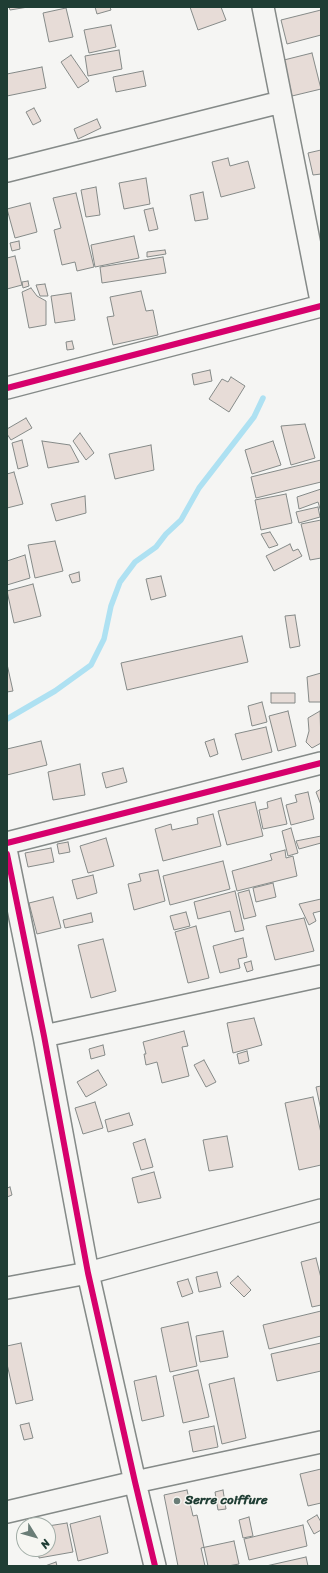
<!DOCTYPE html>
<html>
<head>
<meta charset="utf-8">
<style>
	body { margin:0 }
	#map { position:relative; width:328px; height:1573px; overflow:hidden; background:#f5f5f3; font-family:Sriracha,sans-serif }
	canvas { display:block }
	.frame { position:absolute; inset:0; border:8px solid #1f3d34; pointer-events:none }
	.north { position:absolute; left:16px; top:1517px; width:40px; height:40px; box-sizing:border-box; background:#f6f6f2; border:1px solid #a0aca6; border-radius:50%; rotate:127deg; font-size:11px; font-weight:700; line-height:16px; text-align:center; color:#1f3d34 }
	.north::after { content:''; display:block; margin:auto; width:14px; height:18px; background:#6a7d77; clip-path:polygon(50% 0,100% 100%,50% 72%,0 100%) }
</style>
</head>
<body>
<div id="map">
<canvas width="328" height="1573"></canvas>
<div class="frame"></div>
<div class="north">N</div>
</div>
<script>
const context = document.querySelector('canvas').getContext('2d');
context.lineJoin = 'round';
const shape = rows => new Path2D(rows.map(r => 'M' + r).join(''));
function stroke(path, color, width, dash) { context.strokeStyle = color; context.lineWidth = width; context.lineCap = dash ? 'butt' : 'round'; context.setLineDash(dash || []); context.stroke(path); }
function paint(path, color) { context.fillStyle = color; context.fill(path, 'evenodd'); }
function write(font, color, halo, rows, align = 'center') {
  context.font = font + ' Sriracha,sans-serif'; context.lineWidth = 3; context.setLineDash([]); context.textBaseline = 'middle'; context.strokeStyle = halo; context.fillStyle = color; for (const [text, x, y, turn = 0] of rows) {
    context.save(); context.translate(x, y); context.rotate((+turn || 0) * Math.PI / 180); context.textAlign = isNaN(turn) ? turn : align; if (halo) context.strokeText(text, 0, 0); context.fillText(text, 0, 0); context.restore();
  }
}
stroke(shape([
	[7,719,55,691,91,665,104,639,111,606,120,582,135,562,156,547,166,534,181,520,199,488,254,417,263,398]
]), '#aee1f2', 5.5);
const building = shape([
	[9,7,28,7,10,10,9,7],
	[95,7,110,7,111,10,97,14,95,7],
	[190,7,221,7,226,20,198,30,190,7],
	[66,8,73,37,49,42,43,13,66,8],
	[321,10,321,35,287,44,281,20,321,10],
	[111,25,116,47,89,53,84,30,111,25],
	[119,50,122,69,88,76,85,56,119,50],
	[312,53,321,89,292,96,284,60,312,53],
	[71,55,89,81,78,88,61,62,71,55],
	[42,67,46,88,7,96,7,74,42,67],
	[143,71,146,86,116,92,113,77,143,71],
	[34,108,41,121,33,125,26,112,34,108],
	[97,119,101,128,78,139,74,129,97,119],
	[321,150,321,174,313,175,308,153,321,150],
	[228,158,230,166,248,161,255,188,221,197,212,162,228,158],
	[146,178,150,204,124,209,119,183,146,178],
	[96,187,100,215,86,217,81,190,96,187],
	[203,192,208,219,195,221,190,195,203,192],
	[76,193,94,267,77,271,75,262,62,265,54,230,61,228,53,198,76,193],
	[30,203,37,232,15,238,7,209,30,203],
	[153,208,158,229,149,231,144,210,153,208],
	[134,236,139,258,95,267,91,245,134,236],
	[19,241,20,249,12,251,10,243,19,241],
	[165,250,166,254,147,257,147,252,165,250],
	[15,256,22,285,7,289,7,258,15,256],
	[163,257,166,273,102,283,100,267,163,257],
	[28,281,29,286,23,288,22,282,28,281],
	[45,284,48,296,40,296,36,285,45,284],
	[31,288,37,296,46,301,46,325,29,328,22,292,31,288],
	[141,291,146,311,153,310,158,335,113,345,107,317,114,316,110,297,141,291],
	[71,293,75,320,55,323,51,296,71,293],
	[72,341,74,349,67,350,66,342,72,341],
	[210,370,212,381,194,385,192,374,210,370],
	[231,377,245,386,229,412,209,399,222,379,228,382,231,377],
	[26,418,32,428,11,440,7,434,7,429,26,418],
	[305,424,315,458,291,465,281,426,305,424],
	[80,433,94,453,86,460,73,441,80,433],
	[22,440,28,466,18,469,12,443,22,440],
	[42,441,70,445,79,462,48,468,42,441],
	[273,441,281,465,252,474,245,450,273,441],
	[151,445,154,470,115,479,109,454,151,445],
	[321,460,321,482,256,498,251,477,321,460],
	[14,472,23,504,7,508,7,474,14,472],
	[321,489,321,512,318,502,299,509,297,497,321,489],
	[286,494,292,523,261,530,255,500,286,494],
	[85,496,86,513,56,521,51,504,85,496],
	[318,507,320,517,299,523,296,512,318,507],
	[321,520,321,558,310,560,301,524,321,520],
	[270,532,278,545,269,548,261,534,270,532],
	[55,541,63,571,35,578,28,545,55,541],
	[290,544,293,551,298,549,302,556,274,571,266,556,290,544],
	[25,555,30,578,7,585,7,561,25,555],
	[79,572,80,581,72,583,69,575,79,572],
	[161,576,166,596,151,600,146,579,161,576],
	[33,584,41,616,14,623,7,591,33,584],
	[295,615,300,646,290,648,285,616,295,615],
	[242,636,248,662,127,690,121,663,242,636],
	[7,664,13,691,7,692,7,664],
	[321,673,321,702,309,702,307,677,321,673],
	[271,693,295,693,295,703,271,703,271,693],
	[262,702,267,722,252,726,248,706,262,702],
	[288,711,296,746,278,751,269,716,288,711],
	[320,711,321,743,312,748,306,742,309,731,308,718,320,711],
	[266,727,272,752,242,760,235,734,266,727],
	[214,739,218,754,210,757,205,742,214,739],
	[41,741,47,765,7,775,7,749,41,741],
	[80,764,85,795,53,800,48,772,80,764],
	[123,768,127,782,106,788,102,773,123,768],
	[321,789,321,805,316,792,321,789],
	[308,792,314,819,291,825,286,805,297,802,295,795,308,792],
	[281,798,287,824,263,829,259,810,268,808,267,802,281,798],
	[255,802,263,836,227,845,218,811,255,802],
	[213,814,221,846,163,861,155,829,171,824,172,830,198,824,197,818,213,814],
	[291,828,298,853,288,856,282,831,291,828],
	[321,836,321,843,299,849,296,841,321,836],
	[106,838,114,866,88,873,80,846,106,838],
	[68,842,70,852,59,854,57,844,68,842],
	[51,848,54,862,28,867,25,853,51,848],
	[285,850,286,858,293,856,297,876,237,891,232,871,272,860,270,854,285,850],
	[223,861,230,889,170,905,163,876,223,861],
	[158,870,165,901,134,910,128,884,141,881,139,874,158,870],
	[93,875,97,893,77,899,72,880,93,875],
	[273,883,276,897,256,902,253,888,273,883],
	[249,890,256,916,244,919,238,893,249,890],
	[235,891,244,930,235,932,230,911,198,919,194,902,235,891],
	[53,897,61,928,37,934,29,903,53,897],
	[321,899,321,911,313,913,316,921,309,925,299,904,321,899],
	[186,912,190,926,174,930,170,916,186,912],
	[91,913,93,922,65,928,63,920,91,913],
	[304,918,314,951,275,960,266,926,304,918],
	[196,926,209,978,188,983,175,932,196,926],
	[243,938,247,957,238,959,240,968,220,973,213,946,243,938],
	[103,939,116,991,91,998,78,945,103,939],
	[251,961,253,970,247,972,244,963,251,961],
	[254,1018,262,1045,233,1053,227,1023,254,1018],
	[184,1031,188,1046,182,1047,189,1076,162,1083,157,1062,146,1065,144,1054,146,1054,143,1042,184,1031],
	[103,1045,105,1055,91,1059,89,1049,103,1045],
	[247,1051,249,1061,239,1064,237,1054,247,1051],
	[204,1060,216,1082,206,1087,194,1065,204,1060],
	[98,1070,107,1085,86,1097,77,1082,98,1070],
	[321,1086,321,1110,316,1087,321,1086],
	[313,1097,321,1133,321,1165,299,1170,285,1103,313,1097],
	[95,1102,103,1128,83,1134,75,1108,95,1102],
	[129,1113,133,1125,108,1132,105,1120,129,1113],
	[227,1136,233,1167,209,1171,203,1140,227,1136],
	[145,1139,153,1167,141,1170,133,1143,145,1139],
	[154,1172,161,1198,138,1203,132,1178,154,1172],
	[10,1187,12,1195,7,1197,7,1188,10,1187],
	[316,1258,321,1278,321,1305,312,1307,301,1262,316,1258],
	[217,1272,221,1287,199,1292,196,1277,217,1272],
	[238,1276,251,1290,244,1297,230,1283,238,1276],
	[188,1279,193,1293,182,1297,177,1282,188,1279],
	[321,1311,321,1336,269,1349,263,1325,321,1311],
	[188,1322,197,1366,170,1372,161,1328,188,1322],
	[223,1331,228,1357,200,1362,196,1336,223,1331],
	[21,1343,33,1400,16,1404,7,1364,7,1346,21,1343],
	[321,1343,321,1371,277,1381,271,1354,321,1343],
	[198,1370,209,1417,183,1423,173,1376,198,1370],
	[156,1376,164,1416,142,1421,134,1381,156,1376],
	[234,1378,246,1438,222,1444,209,1384,234,1378],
	[29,1423,33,1438,24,1440,20,1425,29,1423],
	[214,1426,218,1447,193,1452,189,1431,214,1426],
	[321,1469,321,1503,308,1506,300,1474,321,1469],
	[187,1490,193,1516,197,1515,208,1566,178,1566,164,1495,187,1490],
	[223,1490,226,1509,218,1510,215,1492,223,1490],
	[317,1515,321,1522,321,1530,314,1534,307,1521,317,1515],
	[100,1516,108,1553,78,1561,70,1524,100,1516],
	[249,1517,253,1536,243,1538,239,1520,249,1517],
	[67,1523,73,1552,39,1558,38,1549,48,1549,48,1526,67,1523],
	[303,1525,307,1546,249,1560,244,1539,303,1525],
	[234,1541,239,1564,228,1566,205,1566,201,1548,234,1541],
	[306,1557,308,1566,266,1566,306,1557],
	[56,1562,57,1566,45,1566,56,1562]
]);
paint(building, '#e7dcd7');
stroke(building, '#858a88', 1);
const street = shape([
	[263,7,321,301],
	[7,171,281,102],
	[7,388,321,306],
	[7,843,321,763],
	[7,854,44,1036,88,1273,135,1482,155,1566],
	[44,1036,321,976],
	[7,1288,88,1273,321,1210],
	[7,1512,135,1482,321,1442]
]);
stroke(street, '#858a88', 24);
stroke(street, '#f5f5f3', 21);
stroke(shape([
	[7,388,321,306],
	[7,843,321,763],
	[7,854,44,1036,88,1273,135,1482,155,1566]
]), '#d6006c', 6);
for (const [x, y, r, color] of [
	[177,1501,4,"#6a7d77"]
]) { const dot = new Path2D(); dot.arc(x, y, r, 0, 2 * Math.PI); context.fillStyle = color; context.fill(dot); stroke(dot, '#f6f6f2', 1.5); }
write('bold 13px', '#1f3d34', '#f6f6f2', [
	["Serre coiffure",185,1501]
], 'left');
</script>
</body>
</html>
